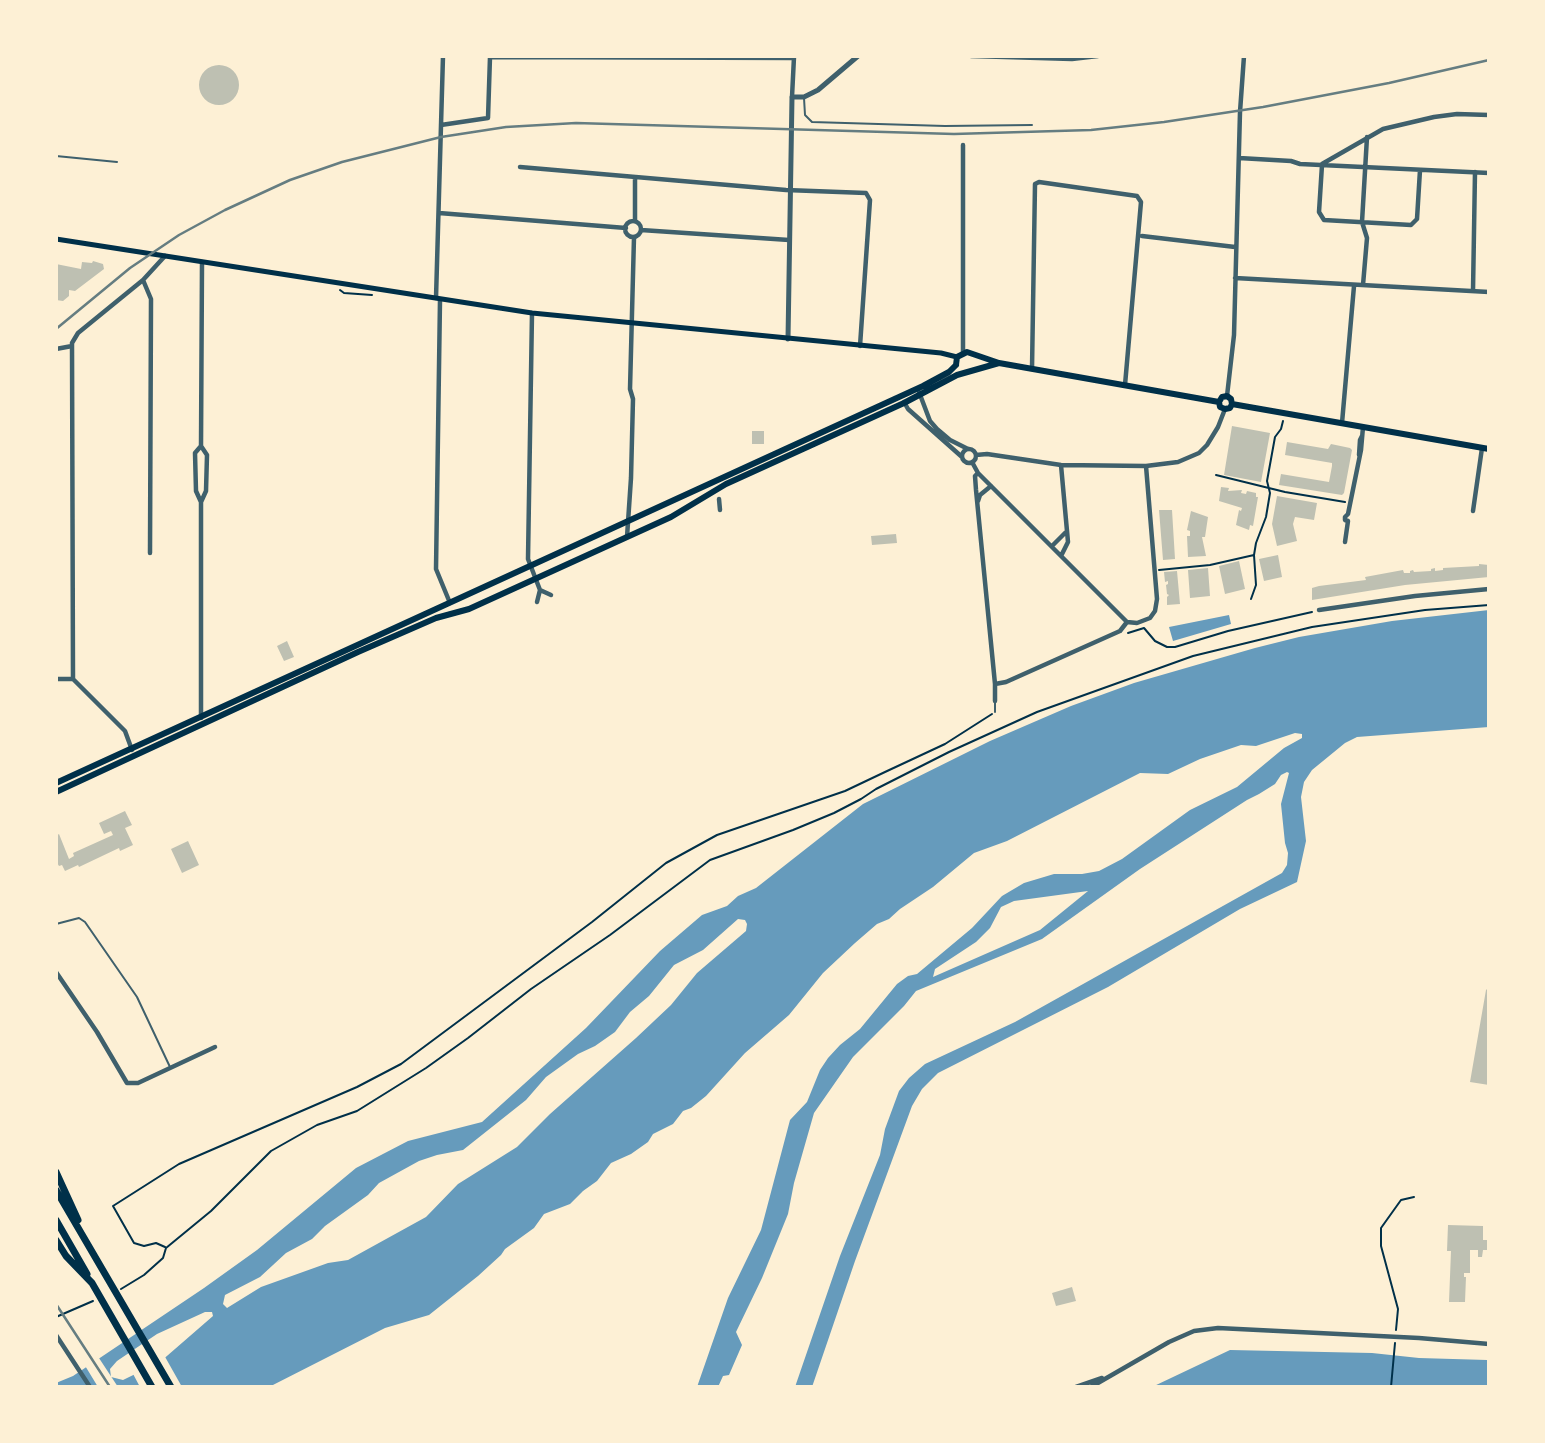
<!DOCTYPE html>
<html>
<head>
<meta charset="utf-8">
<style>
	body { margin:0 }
	#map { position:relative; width:1545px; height:1443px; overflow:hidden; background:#fdf0d5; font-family:"IBM Plex Serif",serif }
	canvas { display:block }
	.frame { position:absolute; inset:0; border:58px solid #fdf0d5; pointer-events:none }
</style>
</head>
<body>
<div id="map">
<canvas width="1545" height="1443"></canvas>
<div class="frame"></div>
</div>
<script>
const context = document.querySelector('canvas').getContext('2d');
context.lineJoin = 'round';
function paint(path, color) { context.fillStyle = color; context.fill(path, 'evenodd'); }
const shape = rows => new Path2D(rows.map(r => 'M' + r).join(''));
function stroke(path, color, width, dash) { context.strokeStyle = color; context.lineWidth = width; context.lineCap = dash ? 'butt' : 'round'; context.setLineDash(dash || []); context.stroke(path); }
paint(shape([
	[1489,610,1489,727,1357,737,1345,743,1312,770,1304,782,1301,797,1306,841,1297,882,1240,909,1108,987,938,1073,922,1089,912,1106,855,1261,812,1387,795,1387,840,1256,880,1155,885,1129,899,1091,909,1078,925,1064,1015,1022,1282,873,1287,865,1288,853,1285,843,1281,804,1289,773,1287,772,1281,775,1275,784,1259,794,1247,800,1140,869,1042,939,916,991,904,1006,853,1057,814,1113,794,1183,788,1214,762,1278,736,1332,742,1345,729,1375,723,1376,718,1387,697,1387,728,1298,761,1230,790,1120,807,1102,820,1070,828,1058,840,1045,860,1029,897,984,908,976,917,974,972,928,1002,896,1024,883,1054,874,1082,874,1099,871,1122,859,1190,810,1237,787,1284,748,1302,738,1302,734,1295,733,1256,746,1241,745,1200,759,1168,774,1140,773,1007,841,974,853,933,887,900,909,889,919,877,924,855,943,823,973,789,1015,745,1053,706,1096,691,1108,683,1111,673,1124,653,1134,648,1142,631,1154,611,1163,597,1181,583,1191,570,1204,544,1214,534,1228,505,1249,501,1255,478,1276,429,1315,385,1328,269,1387,56,1387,56,1383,73,1376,204,1288,257,1250,356,1168,408,1141,482,1122,586,1028,660,951,702,915,727,906,738,896,756,888,863,804,990,741,1071,706,1134,683,1255,648,1299,637,1392,621],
	[1088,891,1040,930,933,977,935,969,976,942,990,928,1001,907,1014,901],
	[738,919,745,920,747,924,746,931,697,973,671,1005,636,1038,550,1114,517,1147,458,1184,426,1217,348,1260,328,1263,261,1287,227,1308,223,1304,225,1295,260,1277,286,1253,312,1239,325,1226,368,1195,379,1183,419,1161,437,1155,463,1150,526,1100,546,1077,578,1054,595,1046,615,1032,630,1012,649,996,674,965,703,950],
	[205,1312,212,1312,213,1316,160,1362,123,1380,111,1377,110,1369,117,1361,157,1334],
	[1229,615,1231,624,1173,641,1169,627],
	[1230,1350,1372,1353,1419,1358,1487,1360,1489,1360,1489,1387,1152,1387]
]), '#669bbc');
paint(shape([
	[97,1355,118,1387,98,1387,84,1364],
	[164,1355,182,1387,140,1387,132,1372]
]), '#fdf0d5');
paint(shape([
	'199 85a20 20 0 1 1 40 0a20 20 0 1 1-40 0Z',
	[93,261,103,264,104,269,75,291,69,290,69,296,63,301,56,300,56,264,81,269,82,262,92,263],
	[1232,426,1270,433,1261,482,1224,475],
	[752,431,764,431,764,444,752,444],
	[1287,442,1328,449,1331,444,1350,448,1352,450,1344,493,1342,495,1279,485,1281,474,1329,482,1332,466,1332,463,1285,455],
	[1221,487,1229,488,1228,491,1242,490,1241,493,1246,494,1247,491,1256,493,1256,497,1258,497,1253,526,1250,525,1249,530,1236,525,1239,510,1241,511,1242,508,1219,501],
	[1277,496,1317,503,1314,520,1295,517,1293,524,1297,541,1277,546,1272,524],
	[1159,510,1172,510,1175,559,1163,560],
	[1191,511,1208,517,1205,537,1202,537,1206,556,1188,557,1187,536,1190,536,1190,531,1187,530],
	[896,534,897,543,872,545,871,536],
	[1278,555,1282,577,1264,581,1259,559],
	[1239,561,1245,589,1225,594,1219,566],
	[1479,564,1489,565,1489,577,1405,585,1312,600,1312,588,1319,586,1366,580,1365,577,1403,570,1404,573,1410,573,1410,571,1413,570,1414,572,1431,571,1431,569,1435,568,1435,571,1443,570,1443,568,1479,566],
	[1208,568,1210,596,1190,598,1188,570],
	[1177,571,1180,604,1167,605,1167,597,1169,595,1167,594,1166,585,1168,584,1168,581,1165,582,1164,572],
	[287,641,294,657,284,661,277,646],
	[125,811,132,825,125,828,133,845,120,851,119,848,79,867,78,865,65,871,62,865,59,866,56,861,56,836,59,834,69,859,74,856,73,853,113,835,111,831,104,834,99,823],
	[188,841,199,865,182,873,171,849],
	[1489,987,1489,1085,1470,1082,1486,990],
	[1448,1225,1483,1226,1483,1240,1489,1240,1488,1250,1483,1250,1482,1257,1478,1257,1478,1250,1470,1250,1470,1273,1464,1273,1464,1277,1466,1277,1465,1302,1449,1302,1451,1251,1447,1251],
	[1072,1287,1076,1301,1056,1306,1052,1293]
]), '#bec0b2');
stroke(shape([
	[340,290,344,293,372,295],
	[1216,475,1285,492,1345,502],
	[1159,570,1210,565,1254,555],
	[1251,599,1256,585,1254,555,1256,543,1266,517,1270,493,1267,481,1275,437,1281,429,1283,421],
	[1128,633,1144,628,1155,641,1167,647,1175,647,1228,631,1312,612],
	[165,1247,156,1243,144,1246,134,1243,113,1206,179,1164,357,1087,401,1064,592,922,666,863,717,835,845,791,885,772,945,744,992,714],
	[166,1248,211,1211,271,1151,317,1125,357,1111,426,1068,468,1038,531,989,610,935,710,860,793,830,834,813,861,799,876,789,949,752,1037,712,1193,656,1312,627,1425,610,1489,605],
	[121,1289,144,1275,163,1258,166,1248],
	[56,1317,93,1301],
	[1396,1330,1398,1309,1381,1246,1381,1228,1401,1200,1414,1197],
	[1391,1387,1395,1343]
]), '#003049', 2);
stroke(shape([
	[804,98,805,115,812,122,945,126,1032,125],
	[56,156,117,162],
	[995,702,995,712],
	[56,924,79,918,85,922,137,997,170,1067]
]), '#3f606c', 2);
stroke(shape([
	[971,56,1072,59,1098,56],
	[792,97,794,57],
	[441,125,488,118,490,57,793,58],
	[963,145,963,352],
	[1239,158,1291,161,1300,164,1489,173],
	[1322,164,1383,129,1434,117,1457,114,1489,115],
	[1322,165,1319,212,1324,220,1411,225,1417,219,1420,170],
	[520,167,786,190,866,193,870,200,860,346],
	[439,213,626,228],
	[635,221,635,177],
	'625 229a8 8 0 1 1 16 0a8 8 0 1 1-16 0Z',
	[641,230,789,240],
	[1142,236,1235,247],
	[1235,278,1489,292],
	[143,280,151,299,150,553],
	[1363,285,1367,238,1362,222,1367,137],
	[1473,291,1475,172],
	[436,298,443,56],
	[440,300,436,569,450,603],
	[532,313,528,559,540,590,537,602],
	[56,349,72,346],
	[1032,369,1035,184,1039,182,1137,196,1141,202,1125,385],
	[919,392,930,421,937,429,950,440,968,449],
	[1227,396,1234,335,1240,112,1244,56],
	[904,402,908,409,962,457],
	[1342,423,1354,286],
	'962 456a7 7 0 1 1 14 0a7 7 0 1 1-14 0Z',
	[976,455,987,454,1061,465,1146,466,1178,462,1199,453,1207,445,1218,427,1225,409],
	[1359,455,1360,440,1362,436],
	[972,462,978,473,1127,622],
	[1061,465,1068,542,1061,556],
	[978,473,975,476,976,490,995,684,995,701],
	[719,499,720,510],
	[978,501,980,495,991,486],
	[201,502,206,491,207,455,201,446,202,262],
	[1473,511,1482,448],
	[627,537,631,478,633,399,630,389,634,237],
	[1345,542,1348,521,1345,520,1345,517,1348,514,1361,450,1363,427],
	[1052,546,1065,533],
	[540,590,551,595],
	[1319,610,1415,596,1489,589],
	[1127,622,1137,623,1150,618,1155,611,1157,599,1146,466],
	[56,679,73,679],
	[73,679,72,343,78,333,143,280,165,256],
	[73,679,125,731,132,750],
	[995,684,1006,682,1120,631,1127,622],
	[201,718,201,502,196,491,195,453,201,446],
	[56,972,97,1032,127,1083,138,1083,215,1047],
	[56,1335,90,1387],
	[1076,1387,1102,1378],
	[1091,1387,1169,1342,1194,1331,1218,1328,1419,1338,1489,1344]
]), '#3f606c', 4.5);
stroke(shape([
	[788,339,792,97,804,97,818,90,858,56]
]), '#3f606c', 5);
stroke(shape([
	[56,239,532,313,941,353,957,357]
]), '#003049', 5);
stroke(shape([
	[956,365,957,357,967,352,999,363,1219,402,1220,407,1225,409,1230,408,1232,404],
	[1219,402,1222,397,1227,396,1231,399,1232,404,1489,449],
	[56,783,923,386,949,372,956,365],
	[56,792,358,652,436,618,469,609,671,517,726,484,904,403,957,375,999,363]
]), '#003049', 6);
stroke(shape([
	[56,1172,78,1220],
	[56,1190,171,1387],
	[56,1220,87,1274],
	[56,1240,66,1256,92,1283,152,1387]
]), '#003049', 7);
stroke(shape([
	[56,329,130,268,179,235,225,210,290,180,342,162,441,137,506,127,576,123,954,134,1091,130,1164,122,1263,107,1389,83,1489,60],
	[56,1304,110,1387]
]), '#657d81', 2.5);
</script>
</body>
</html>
